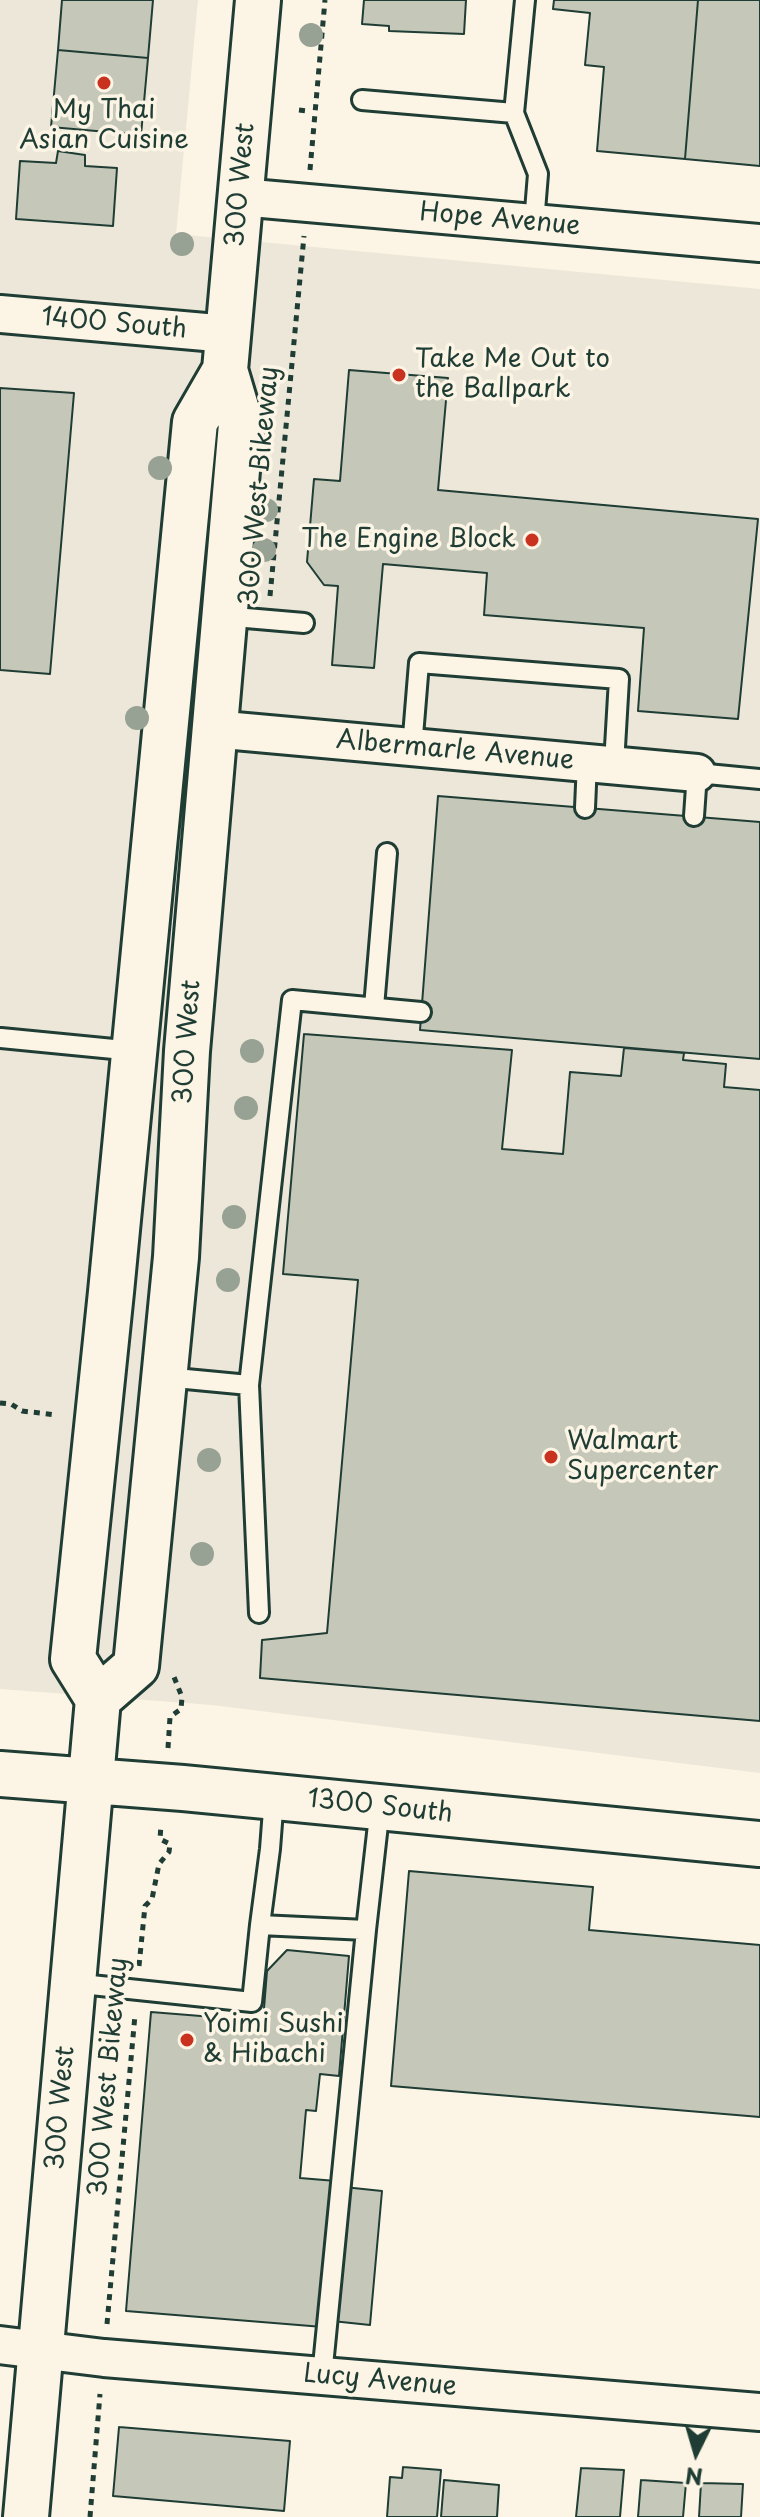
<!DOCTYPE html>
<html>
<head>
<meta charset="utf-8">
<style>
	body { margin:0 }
	#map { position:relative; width:760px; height:2517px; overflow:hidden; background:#fcf5e5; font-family:"Playpen Sans",sans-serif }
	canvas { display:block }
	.north { position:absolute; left:656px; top:2413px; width:80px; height:80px; -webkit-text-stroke:6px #fcf5e5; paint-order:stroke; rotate:185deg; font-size:22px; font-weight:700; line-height:32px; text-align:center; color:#1f3d34 }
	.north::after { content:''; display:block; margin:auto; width:28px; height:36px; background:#1f3d34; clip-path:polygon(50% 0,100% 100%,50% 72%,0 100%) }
</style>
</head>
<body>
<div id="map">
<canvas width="760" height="2517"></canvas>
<div class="north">N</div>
</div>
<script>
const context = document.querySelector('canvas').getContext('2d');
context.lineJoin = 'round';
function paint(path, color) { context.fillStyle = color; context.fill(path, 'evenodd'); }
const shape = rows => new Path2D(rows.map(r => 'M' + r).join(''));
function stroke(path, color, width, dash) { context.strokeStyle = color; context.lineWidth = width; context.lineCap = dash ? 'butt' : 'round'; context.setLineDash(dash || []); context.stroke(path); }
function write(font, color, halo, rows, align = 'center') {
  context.font = font + ' "Playpen Sans",sans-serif'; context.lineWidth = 7; context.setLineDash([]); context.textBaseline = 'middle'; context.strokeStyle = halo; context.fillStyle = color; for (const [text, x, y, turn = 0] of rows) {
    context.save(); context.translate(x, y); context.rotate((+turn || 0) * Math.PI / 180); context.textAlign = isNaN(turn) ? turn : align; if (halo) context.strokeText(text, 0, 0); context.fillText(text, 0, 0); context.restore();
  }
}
paint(shape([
	[0,0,198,0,176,234,760,289,760,1773,212,1705,0,1689]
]), '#ece7d8');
const building = shape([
	[62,0,153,0,148,58,58,50,62,0],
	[364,0,466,0,464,34,389,31,389,26,362,24,364,0],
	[554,0,698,0,685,159,597,151,604,67,585,65,590,13,553,9,554,0],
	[698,0,760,0,760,166,685,159,698,0],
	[58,50,148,58,141,135,51,127,58,50],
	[58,151,85,155,85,166,117,168,113,226,16,219,20,161,56,163,58,151],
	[349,370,448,378,438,490,758,519,738,719,638,711,644,628,484,615,487,573,383,564,374,668,332,665,338,586,324,585,307,562,314,479,340,481,349,370],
	[0,388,74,393,50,674,0,670,0,388],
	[438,796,760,822,760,1059,420,1030,438,796],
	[304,1034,512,1050,502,1149,563,1154,570,1072,621,1076,624,1048,684,1053,683,1060,726,1064,724,1087,760,1090,760,1721,260,1678,262,1640,327,1633,358,1280,283,1274,304,1034],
	[409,1871,593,1887,589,1930,760,1945,760,2117,391,2086,409,1871],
	[287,1950,349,1956,339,2076,320,2074,316,2111,306,2110,300,2178,336,2181,323,2327,126,2311,151,2012,263,2021,267,1971,287,1950],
	[344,2187,382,2191,370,2325,332,2321,344,2187],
	[119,2427,290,2441,284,2511,113,2496,119,2427],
	[403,2467,441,2470,437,2517,387,2517,390,2477,402,2478,403,2467],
	[581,2468,624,2470,620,2517,576,2517,581,2468],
	[444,2480,499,2485,497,2517,441,2517,444,2480],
	[641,2480,686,2483,683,2517,638,2517,641,2480],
	[701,2483,743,2484,741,2517,699,2517,701,2483]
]);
paint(building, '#c5c7b9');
stroke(building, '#1f3d34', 2);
const lane = shape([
	[525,0,514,113,538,174,534,223],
	[362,100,514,113],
	[223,616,304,623],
	[412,748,419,663,619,679,614,764],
	[585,808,587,762],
	[694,816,697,773,760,779],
	[374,1007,387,853],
	[1,1038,134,1051],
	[165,1377,249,1385],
	[259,1613,249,1385,292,1000,421,1012],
	[260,1925,270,1849,274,1797],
	[72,1983,252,2002,260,1925,366,1930,380,1807],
	[322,2376,366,1930]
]);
const street = shape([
	[240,197,760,243],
	[0,314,228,334],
	[213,729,697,773],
	[0,2345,104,2358,760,2412]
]);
const secondary = shape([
	[98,1699,136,1666,176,1257,187,1051,241,424,225,370,258,0],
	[0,1774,183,1788,760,1844],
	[26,2517,98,1699,73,1659,111,1292,195,422,225,370]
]);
stroke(lane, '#1f3d34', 24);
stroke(street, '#1f3d34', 42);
stroke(secondary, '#1f3d34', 50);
stroke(shape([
	[299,110,308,111],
	[310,170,325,0],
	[270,596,304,236],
	[0,1403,11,1404,22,1411,57,1415],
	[168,1748,170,1717,181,1709,182,1697,174,1677],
	[139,1966,145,1906,152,1899,159,1864,169,1852,170,1844,160,1839,161,1825],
	[107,2324,135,2015],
	[90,2517,100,2394]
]), '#1f3d34', 5, [6, 6]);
stroke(lane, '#fcf5e5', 18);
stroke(street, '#fcf5e5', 36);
stroke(secondary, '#fcf5e5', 44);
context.fillStyle = '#97a194';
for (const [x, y] of [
	[311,35],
	[182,244],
	[160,468],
	[266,510],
	[264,550],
	[137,718],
	[252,1051],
	[246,1108],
	[234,1217],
	[228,1280],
	[209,1460],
	[202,1554]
]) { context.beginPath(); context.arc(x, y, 12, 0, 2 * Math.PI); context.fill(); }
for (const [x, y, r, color] of [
	[104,83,8,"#c8321e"],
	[399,375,8,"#c8321e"],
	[532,540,8,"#c8321e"],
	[551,1457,8,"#c8321e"],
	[187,2040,8,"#c8321e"]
]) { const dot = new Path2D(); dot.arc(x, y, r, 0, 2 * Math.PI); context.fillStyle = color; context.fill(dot); stroke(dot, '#fcf5e5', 3); }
write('26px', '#1f3d34', '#fcf5e5', [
	["My Thai",104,111,"center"],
	["Asian Cuisine",104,141,"center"],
	["Take Me Out to",415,360],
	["the Ballpark",415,390],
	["The Engine Block",516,540,"right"],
	["Walmart",567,1442],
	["Supercenter",567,1472],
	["Yoimi Sushi",203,2025],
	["& Hibachi",203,2055]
], 'left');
write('26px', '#1f3d34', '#fcf5e5', [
	["300 West",241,185,-85],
	["Hope Avenue",500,220,5],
	["1400 South",114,324,5],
	["300 West Bikeway",260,486,-85],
	["Albermarle Avenue",455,751,5],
	["300 West",188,1042,-86],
	["1300 South",380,1807,6],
	["300 West Bikeway",109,2077,-85],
	["300 West",61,2108,-85],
	["Lucy Avenue",380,2381,5]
]);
</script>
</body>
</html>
